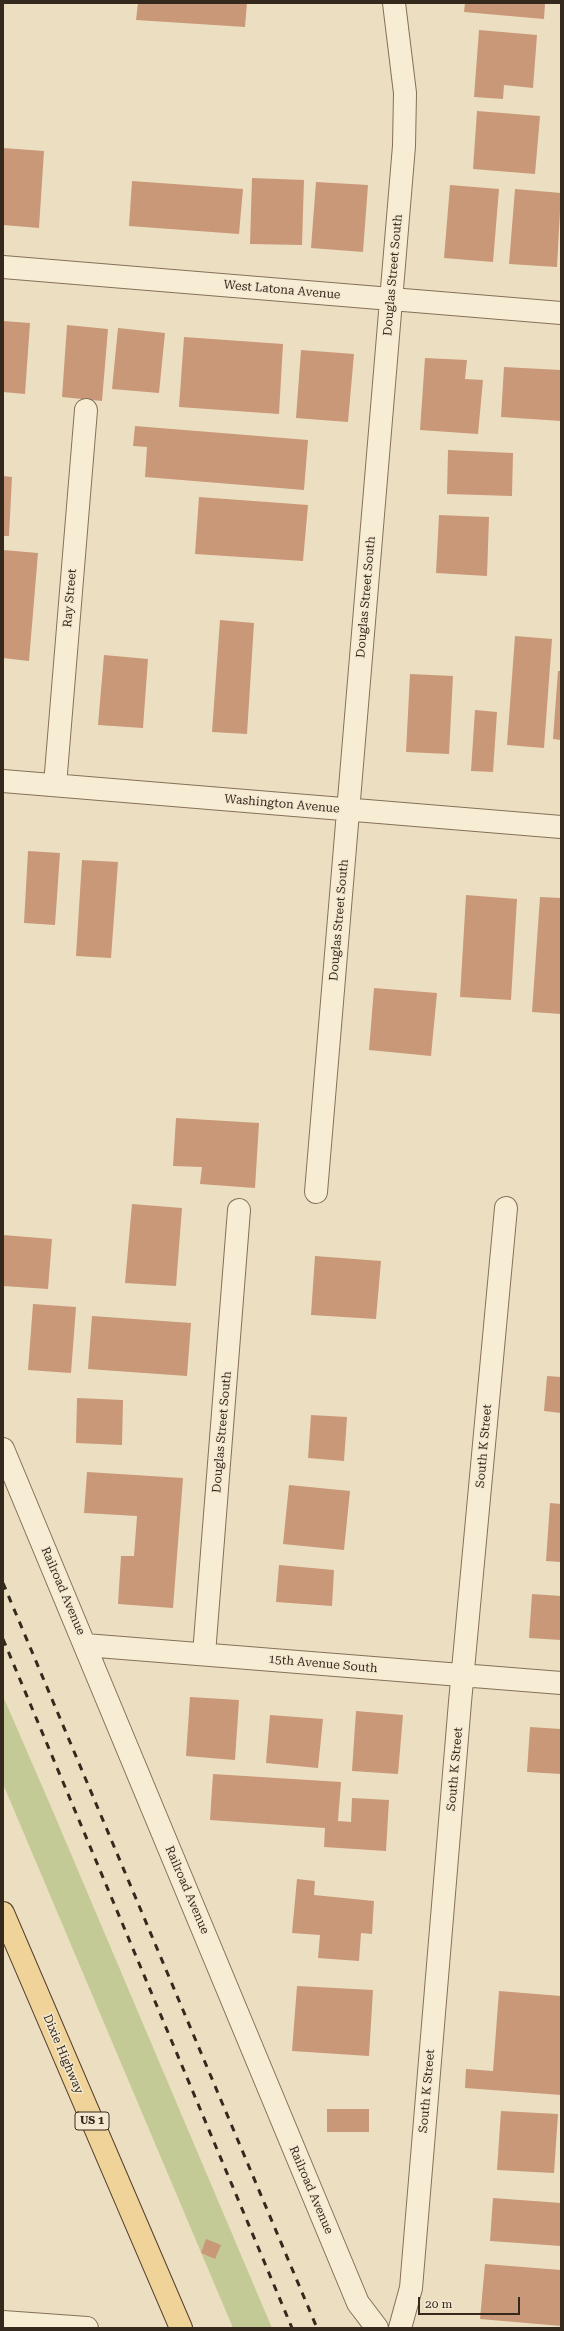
<!DOCTYPE html>
<html>
<head>
<meta charset="utf-8">
<style>
	body { margin:0 }
	#map { position:relative; width:564px; height:2331px; overflow:hidden; background:#ecdfc1; font-family:"Roboto Serif",serif }
	canvas { display:block }
	.frame { position:absolute; inset:0; border:4px solid #35281d; pointer-events:none }
	.scale { position:absolute; left:418px; top:2297px; width:102px; height:18px; box-sizing:border-box; border:2px solid #35281d; border-top:0; padding-left:5px; font-size:12px; line-height:14px; white-space:nowrap; color:#35281d; -webkit-text-stroke:3px #f4e9d0; paint-order:stroke }
</style>
</head>
<body>
<div id="map">
<canvas width="564" height="2331"></canvas>
<div class="frame"></div>
<div class="scale">20 m</div>
</div>
<script>
const context = document.querySelector('canvas').getContext('2d');
context.lineJoin = 'round';
function paint(path, color) { context.fillStyle = color; context.fill(path, 'evenodd'); }
const shape = rows => new Path2D(rows.map(r => 'M' + r).join(''));
function stroke(path, color, width, dash) { context.strokeStyle = color; context.lineWidth = width; context.lineCap = dash ? 'butt' : 'round'; context.setLineDash(dash || []); context.stroke(path); }
function write(font, color, halo, rows, align = 'center') {
  context.font = font + ' "Roboto Serif",serif'; context.lineWidth = 3; context.setLineDash([]); context.textBaseline = 'middle'; context.strokeStyle = halo; context.fillStyle = color; for (const [text, x, y, turn = 0] of rows) {
    context.save(); context.translate(x, y); context.rotate((+turn || 0) * Math.PI / 180); context.textAlign = isNaN(turn) ? turn : align; if (halo) context.strokeText(text, 0, 0); context.fillText(text, 0, 0); context.restore();
  }
}
paint(shape([
	[3,1696,49,1802,272,2328,233,2328,3,1784]
]), '#c4ca95');
paint(shape([
	[138,3,247,3,245,27,136,20],
	[465,3,545,3,544,19,464,12],
	[479,30,537,35,533,88,504,85,503,99,474,97],
	[477,111,540,116,535,174,473,169],
	[3,148,44,151,39,228,3,225],
	[252,178,304,180,302,245,250,244],
	[132,181,243,189,239,234,129,226],
	[316,182,368,185,363,252,311,248],
	[450,185,499,189,493,262,444,258],
	[515,189,561,193,557,267,509,264],
	[3,321,30,323,25,394,3,392],
	[67,325,108,329,102,401,62,397],
	[118,328,165,333,159,393,112,389],
	[184,337,283,344,279,414,179,407],
	[301,350,354,354,348,422,296,418],
	[425,358,467,360,465,379,483,380,478,434,420,430],
	[504,367,561,370,561,421,501,417],
	[135,426,308,440,304,490,145,477,147,447,133,446],
	[448,450,513,453,512,496,447,494],
	[3,476,12,477,9,536,3,536],
	[199,497,308,505,303,561,195,554],
	[439,515,489,517,487,576,436,573],
	[3,550,38,553,29,661,3,658],
	[220,620,254,623,247,734,212,732],
	[515,636,552,639,544,748,507,745],
	[104,655,148,659,143,728,98,725],
	[558,671,561,671,561,740,553,739],
	[410,674,453,676,449,754,406,752],
	[475,710,497,712,493,772,471,771],
	[28,851,60,853,55,925,24,923],
	[82,860,118,862,111,958,76,956],
	[466,895,517,899,511,1000,460,997],
	[540,897,561,898,561,1014,532,1012],
	[374,988,437,993,431,1056,369,1050],
	[176,1118,259,1123,255,1188,200,1184,202,1167,173,1166],
	[132,1204,182,1208,176,1286,125,1283],
	[3,1235,52,1239,48,1289,3,1286],
	[315,1256,381,1261,376,1319,311,1315],
	[33,1304,76,1307,71,1373,28,1370],
	[92,1316,191,1323,187,1376,88,1369],
	[547,1376,561,1377,561,1413,544,1411],
	[77,1398,123,1400,122,1445,76,1443],
	[311,1415,347,1417,344,1461,308,1458],
	[87,1472,183,1478,173,1608,118,1604,121,1556,134,1556,137,1516,84,1513],
	[289,1485,350,1491,344,1550,283,1544],
	[550,1503,561,1504,561,1562,546,1561],
	[279,1565,334,1570,332,1606,276,1602],
	[532,1594,561,1596,561,1640,529,1638],
	[190,1697,239,1700,235,1760,186,1756],
	[356,1711,403,1715,398,1774,352,1771],
	[270,1715,323,1719,318,1768,266,1763],
	[530,1727,561,1729,561,1774,527,1772],
	[213,1774,341,1782,338,1821,351,1822,352,1798,389,1800,386,1851,324,1847,325,1828,210,1820],
	[297,1879,315,1881,314,1895,374,1901,372,1934,361,1933,359,1961,318,1958,320,1935,292,1933],
	[297,1986,373,1990,369,2056,292,2051],
	[499,1991,561,1996,561,2095,465,2088,466,2069,493,2071],
	[327,2109,369,2109,369,2132,327,2132],
	[501,2111,558,2114,554,2173,497,2170],
	[493,2198,561,2203,561,2246,490,2241],
	[206,2239,221,2245,215,2259,201,2253],
	[485,2264,561,2270,561,2326,480,2319]
]), '#c99878');
const minor = shape([
	[3,267,561,313],
	[3,781,561,827],
	[55,785,86,410],
	[316,1192,404,146,405,93,394,3],
	[3,1449,358,2303,377,2328],
	[85,1645,561,1683],
	[204,1654,239,1210],
	[3,2322,87,2328],
	[400,2328,411,2288,460,1702,506,1208]
]);
const primary = shape([
	[3,1913,181,2328]
]);
stroke(minor, '#857059', 24);
stroke(primary, '#533e2e', 24);
stroke(minor, '#f7ecd4', 22);
stroke(primary, '#efd399', 22);
stroke(shape([
	[3,1583,317,2328],
	[3,1639,292,2328]
]), '#35281d', 3, [7, 7]);
for (const [x, y, w] of [
	[92,2121,34]
]) { const box = new Path2D(); box.roundRect(x - w / 2, y - 9, w, 18, 3); context.fillStyle = '#f4e9d0'; context.fill(box); stroke(box, '#35281d', 1); }
write('bold 11px', '#35281d', null, [
	["US 1",92,2121]
]);
write('12px', '#35281d', '#f4e9d0', [
	["Douglas Street South",393,275,-85],
	["West Latona Avenue",282,290,5],
	["Douglas Street South",366,597,-85],
	["Ray Street",70,598,-85],
	["Washington Avenue",282,804,5],
	["Douglas Street South",339,920,-85],
	["Douglas Street South",222,1432,-85],
	["South K Street",484,1446,-85],
	["Railroad Avenue",63,1591,67],
	["15th Avenue South",323,1664,5],
	["South K Street",455,1769,-85],
	["Railroad Avenue",187,1890,67],
	["Dixie Highway",63,2054,67],
	["South K Street",427,2091,-85],
	["Railroad Avenue",311,2190,67]
]);
</script>
</body>
</html>
